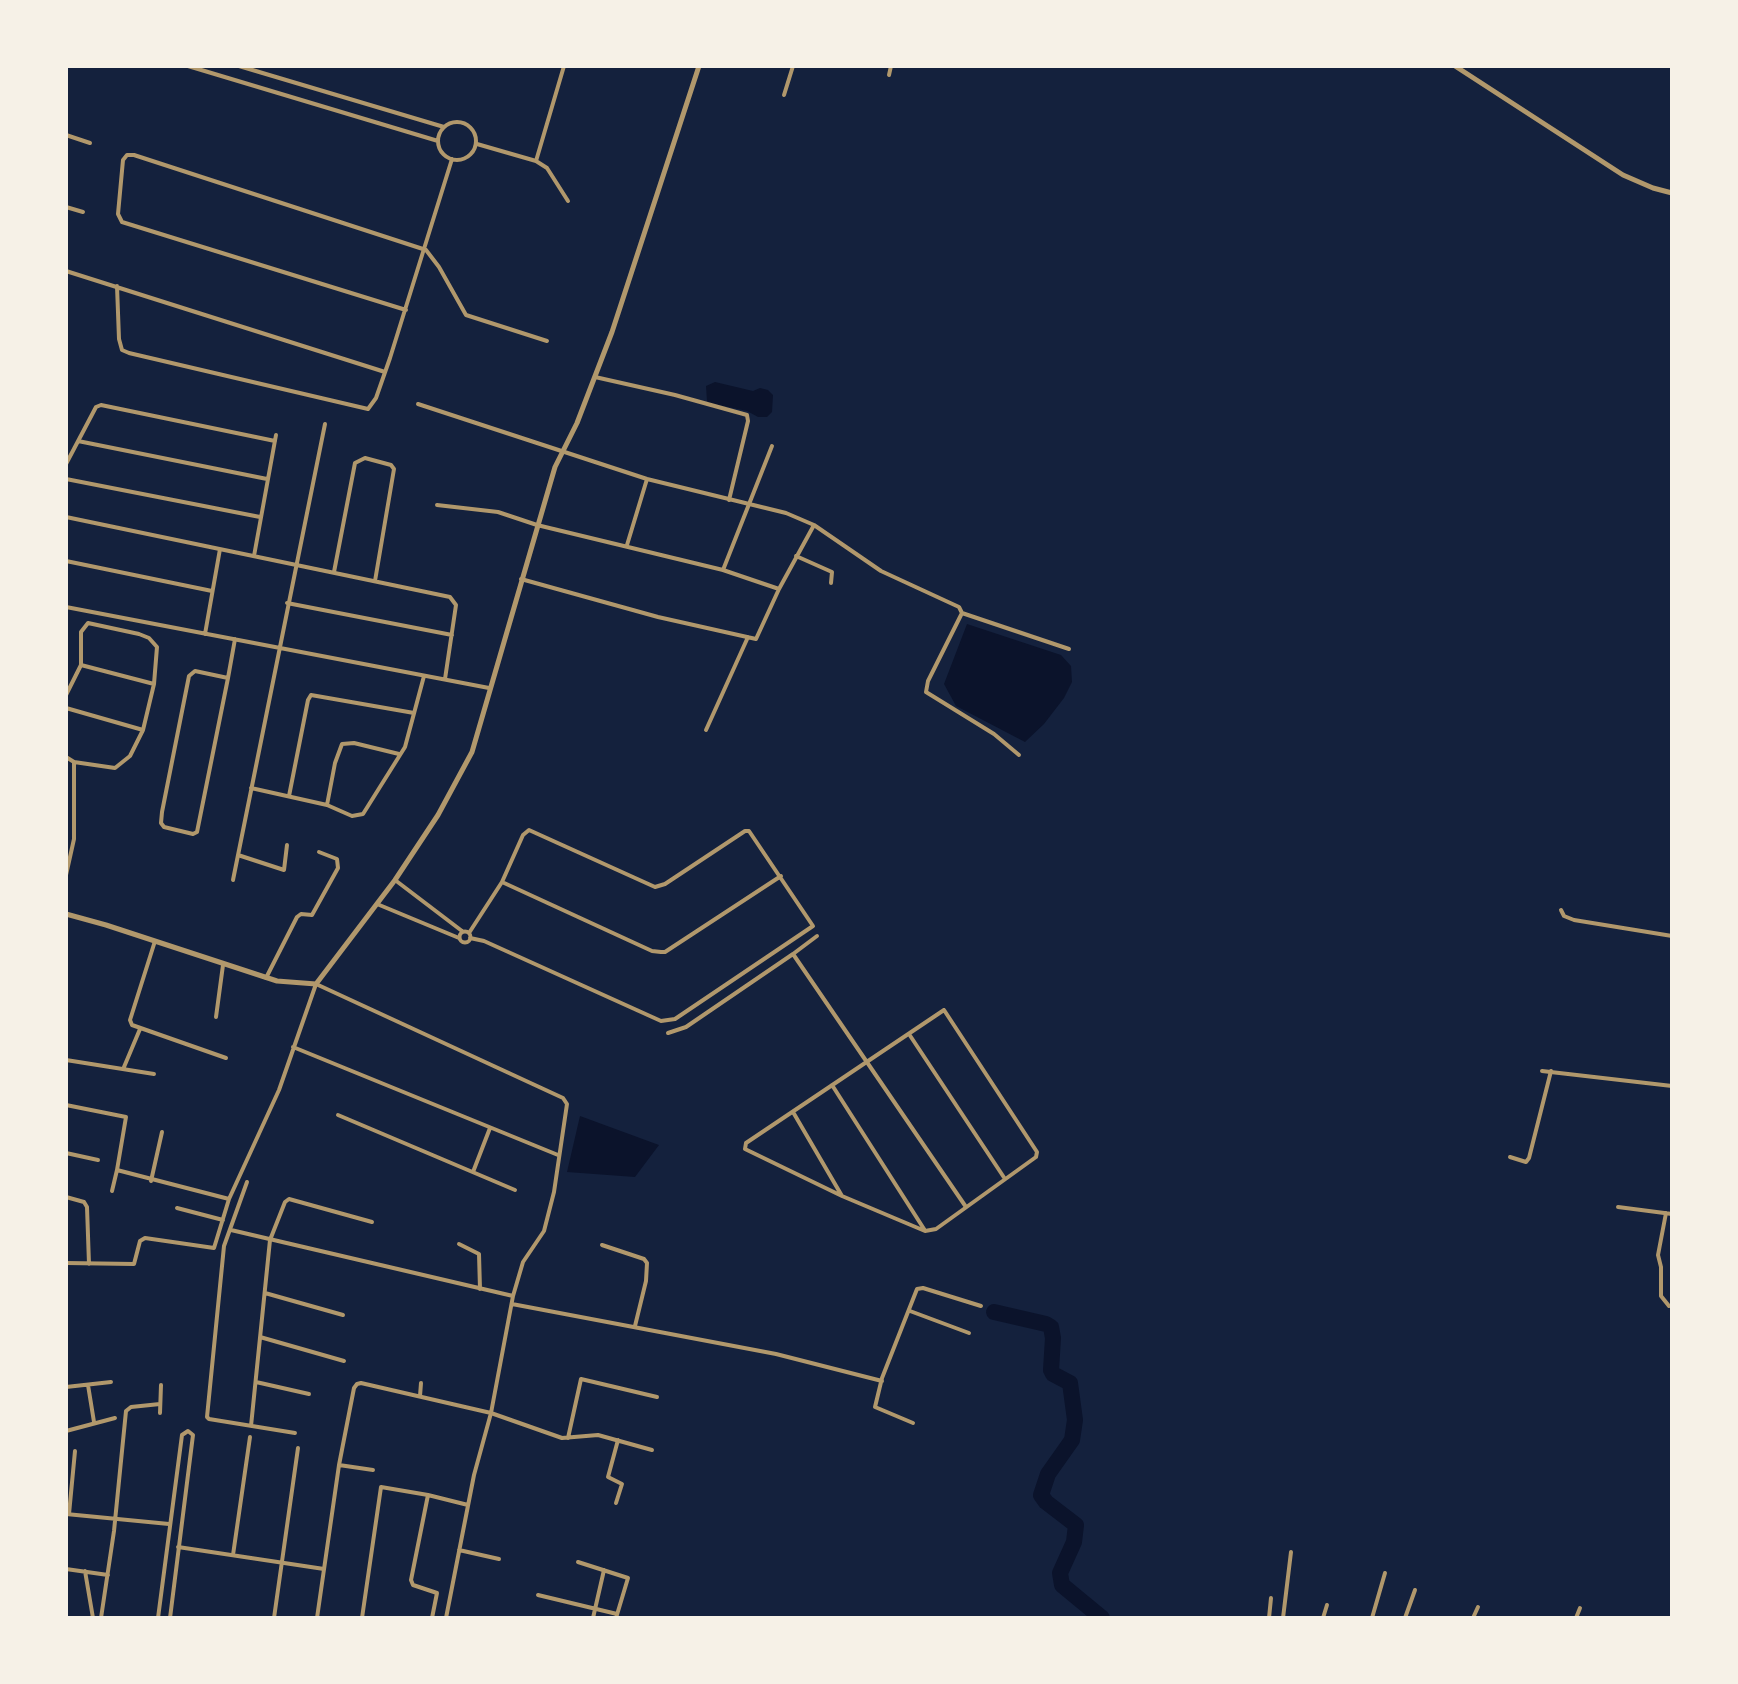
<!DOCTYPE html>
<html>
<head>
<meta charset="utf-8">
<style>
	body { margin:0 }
	#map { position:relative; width:1738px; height:1684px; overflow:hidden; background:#14213d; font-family:"DejaVu Sans",sans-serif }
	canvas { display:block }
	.frame { position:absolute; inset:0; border:68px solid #f6f1e7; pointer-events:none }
</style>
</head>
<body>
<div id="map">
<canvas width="1738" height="1684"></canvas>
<div class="frame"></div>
</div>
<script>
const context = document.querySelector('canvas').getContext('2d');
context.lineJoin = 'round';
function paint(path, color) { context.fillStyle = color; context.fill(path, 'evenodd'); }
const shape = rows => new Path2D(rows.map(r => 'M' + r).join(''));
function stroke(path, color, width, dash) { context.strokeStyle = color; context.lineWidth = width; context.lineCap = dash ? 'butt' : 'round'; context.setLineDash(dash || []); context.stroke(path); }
paint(shape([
	[715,382,753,391,760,388,768,390,773,395,772,412,767,417,758,417,747,411,709,403,707,401,706,386],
	[967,624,1061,655,1071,666,1072,682,1064,698,1044,724,1025,742,956,706,944,684],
	[580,1116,659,1145,635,1177,567,1172]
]), '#0b132b');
stroke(shape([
	[994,1312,1046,1324,1051,1327,1053,1338,1051,1370,1053,1374,1070,1383,1075,1420,1072,1440,1048,1474,1041,1495,1046,1502,1076,1525,1074,1542,1060,1573,1062,1585,1102,1618]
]), '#0b132b', 16);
stroke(shape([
	[188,66,438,141],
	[239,66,444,127],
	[889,75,891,66],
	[784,95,793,66],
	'438 141a19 19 0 1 1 38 0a19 19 0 1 1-38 0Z',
	[66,135,90,143],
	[477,144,536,161,547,168,568,201],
	[536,161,564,66],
	[66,207,83,212],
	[66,271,385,372],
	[117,286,119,339,122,350,129,353,368,409,376,398,390,358,452,159],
	[406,310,122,222,118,214,123,160,127,155,134,155,426,250,439,267,466,315,547,341],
	[595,377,675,395,747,415,748,421,729,500],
	[418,404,647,479,786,513,814,525,881,571,959,607,962,613,928,681,926,692,994,734,1019,755],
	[78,441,267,479],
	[66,464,96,407,101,405,275,441],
	[66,479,260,517],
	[437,505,498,512,537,525,723,570,779,589],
	[66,517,450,597,456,605,445,679],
	[627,545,647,479],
	[254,556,276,435],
	[796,556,832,572,831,583],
	[66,561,212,591],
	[723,570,772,446],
	[334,572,355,463,365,458,391,465,394,469,375,581],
	[521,579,658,617,756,639,779,589,814,525],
	[287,603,452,635],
	[66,607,489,688],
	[962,613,1069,649],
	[205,634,220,549],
	[228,678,195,671,189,676,162,812,161,823,164,827,193,834,197,832,228,678,235,639],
	[66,695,81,665,154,684],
	[66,708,143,730],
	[706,730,748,637],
	[66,757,74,762,115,768,130,756,143,730,154,684,157,647,149,638,139,634,88,623,81,632,81,665],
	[251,788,327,805,352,816,363,814,405,747,424,676],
	[289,796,308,700,311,695,414,713],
	[327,805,335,763,342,744,354,743,399,754],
	[238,855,284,870,287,845],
	[66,875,74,839,74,763],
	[233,880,325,424],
	[395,880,462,931],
	[502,882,652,951,661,952,665,952,781,876],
	[377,904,459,938],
	[1561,910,1564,916,1574,920,1672,936],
	'459.5 937a5.5 5.5 0 1 1 11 0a5.5 5.5 0 1 1-11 0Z',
	[469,933,502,882,523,835,529,830,655,887,665,884,745,831,749,831,813,926,675,1019,661,1021,484,941,470,938],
	[155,941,130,1020,132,1025,226,1058],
	[793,954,817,936],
	[266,978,297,917,301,914,312,915,338,868,337,859,319,852],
	[944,1010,1037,1152,1036,1157,936,1229,925,1231,842,1196,745,1149,746,1143,944,1010],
	[216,1017,223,965],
	[668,1033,686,1027,793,954,966,1207],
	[909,1034,1005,1179],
	[293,1047,558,1155],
	[66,1060,154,1074],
	[124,1067,140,1029],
	[1542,1071,1672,1086],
	[832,1085,924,1229],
	[66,1105,126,1117,117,1170],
	[793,1112,842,1196],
	[338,1115,515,1190],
	[66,1153,98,1160],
	[1510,1157,1526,1162,1529,1158,1551,1071],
	[473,1172,490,1128],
	[151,1181,162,1132],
	[247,1182,224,1246,207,1417,209,1419,295,1433],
	[112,1191,117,1170,229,1199],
	[66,1197,84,1202,87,1207,89,1264],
	[1618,1207,1672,1214],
	[177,1208,223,1220],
	[1666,1213,1658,1255,1661,1267,1661,1296,1669,1306],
	[231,1230,513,1296],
	[459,1244,479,1254,480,1289],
	[602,1245,644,1259,647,1263,646,1281,635,1326],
	[66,1263,134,1264,140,1241,145,1238,214,1248,229,1199,279,1090,316,984,563,1098,567,1104,554,1192,544,1231,523,1262,513,1296,491,1413,474,1475,446,1618],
	[265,1293,343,1315],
	[512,1304,776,1354,882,1381],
	[910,1311,969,1333],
	[260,1337,344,1361],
	[256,1382,309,1394],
	[88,1385,94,1422],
	[66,1387,111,1382],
	[420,1396,421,1383],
	[160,1413,161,1385],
	[913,1423,875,1407,882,1378,917,1289,923,1288,981,1306],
	[251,1426,270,1240,285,1202,289,1199,372,1222],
	[66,1431,115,1418],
	[568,1438,581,1379,657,1397],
	[339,1465,373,1470],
	[428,1495,411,1580,413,1585,437,1593,432,1618],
	[616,1503,622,1484,608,1477,618,1440],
	[66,1514,169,1524],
	[69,1514,75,1451],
	[178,1547,324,1569],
	[459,1550,499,1559],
	[233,1555,250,1437],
	[578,1562,628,1578,616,1618],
	[66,1569,108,1575],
	[85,1571,93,1618],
	[538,1595,617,1614],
	[101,1618,114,1531,126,1411,131,1407,160,1404],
	[158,1618,182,1435,188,1431,193,1435,170,1618],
	[274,1618,298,1448],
	[317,1618,339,1465,354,1388,357,1384,361,1383,491,1413,562,1438,598,1435,652,1450],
	[362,1618,381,1487,428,1495,468,1505],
	[593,1618,604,1570],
	[1269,1618,1271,1598],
	[1283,1618,1291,1552],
	[1323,1618,1327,1605],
	[1372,1618,1385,1573],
	[1405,1618,1415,1590],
	[1473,1618,1478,1607],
	[1576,1618,1580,1608]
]), '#b1986c', 4);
stroke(shape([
	[1455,66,1623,175,1653,188,1672,193],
	[66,914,106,925,277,981,316,984,395,880,438,815,472,752,555,467,577,423,612,332,699,66]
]), '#b1986c', 5);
</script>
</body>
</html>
